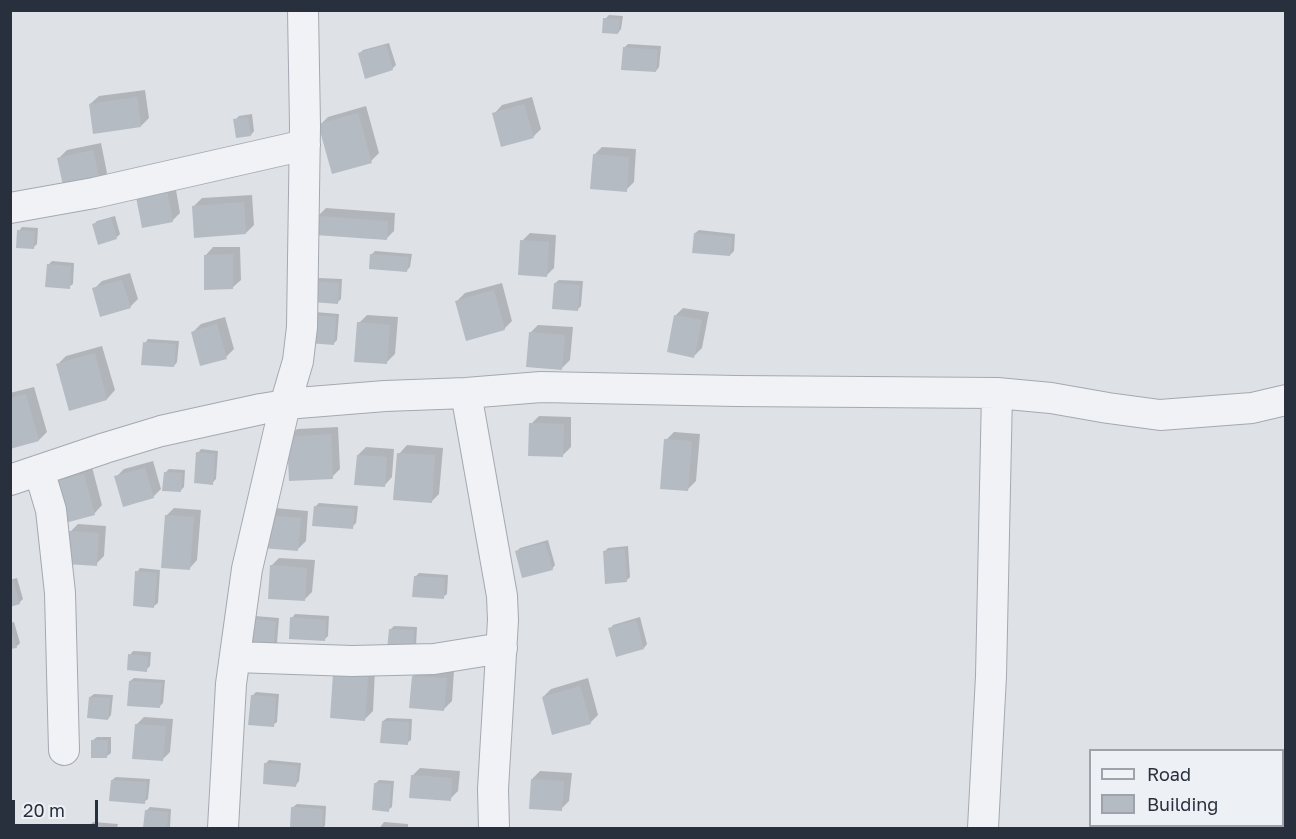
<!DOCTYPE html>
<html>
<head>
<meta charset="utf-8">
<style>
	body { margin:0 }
	#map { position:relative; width:1296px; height:839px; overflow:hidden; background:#dee2e7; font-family:"Golos Text",sans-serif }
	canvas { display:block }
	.frame { position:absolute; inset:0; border:12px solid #28303d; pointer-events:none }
	.legend { position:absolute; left:1089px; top:749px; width:195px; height:78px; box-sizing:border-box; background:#edf0f4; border:2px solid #9ea3ab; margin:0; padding:8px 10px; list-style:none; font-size:18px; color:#28303d }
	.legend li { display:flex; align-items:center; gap:12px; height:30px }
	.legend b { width:30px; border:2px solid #9ea3ab }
	.scale { position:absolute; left:12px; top:800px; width:86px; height:27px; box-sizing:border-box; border:3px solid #28303d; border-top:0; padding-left:8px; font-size:18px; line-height:21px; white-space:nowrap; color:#28303d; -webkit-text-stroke:4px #edf0f4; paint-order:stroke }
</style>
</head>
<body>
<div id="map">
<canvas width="1296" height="839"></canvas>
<div class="frame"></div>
<ul class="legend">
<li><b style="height:8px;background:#f0f2f5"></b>Road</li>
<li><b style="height:16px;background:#b5bbc3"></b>Building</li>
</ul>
<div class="scale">20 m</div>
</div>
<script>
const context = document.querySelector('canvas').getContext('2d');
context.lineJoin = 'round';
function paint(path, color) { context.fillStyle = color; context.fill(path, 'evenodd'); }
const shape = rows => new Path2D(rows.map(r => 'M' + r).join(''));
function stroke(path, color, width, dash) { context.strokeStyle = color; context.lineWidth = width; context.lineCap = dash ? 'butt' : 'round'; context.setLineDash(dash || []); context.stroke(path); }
paint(shape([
	[609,15,623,16,621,29,618,33,605,19],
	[389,43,396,65,392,69,359,54,363,50],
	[628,44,661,46,659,67,656,71,624,48],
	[145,90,149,118,141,126,90,104,99,96],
	[532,97,541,129,533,137,494,114,502,105],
	[366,106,379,153,371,161,320,125,328,117],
	[252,114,254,131,251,135,235,120,239,116],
	[101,143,107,173,99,181,59,158,67,150],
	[602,147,636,149,634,182,626,190,594,155],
	[175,184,180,213,172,221,146,190],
	[252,195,254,225,246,233,194,206,202,198],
	[326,208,395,213,394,231,386,239,318,216],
	[115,216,120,234,116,238,94,224,97,221],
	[22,227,38,228,37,244,33,248,19,231],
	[699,230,735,234,734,251,730,255,695,233],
	[530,233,556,235,554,268,546,276,522,241],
	[213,247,240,247,241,280,232,288,205,256],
	[375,251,412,254,410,267,407,270,371,255],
	[52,261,74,263,73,284,69,287,48,265],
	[130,273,138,299,130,307,94,289,102,281],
	[319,278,342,279,341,299,337,303,315,281],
	[559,280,583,281,581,306,578,309,555,283],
	[502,283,512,321,504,329,457,301,465,293],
	[683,308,709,312,702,348,694,356,675,316],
	[315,312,339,314,337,340,333,344],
	[367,315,398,317,395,354,387,362,359,323],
	[225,317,234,349,226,357,193,332,201,324],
	[538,325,573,327,570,360,562,368,530,333],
	[148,339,179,341,177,362,174,366,145,343],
	[102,346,115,390,107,399,70,409,58,364,66,356],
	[34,387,47,432,39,440,10,447,10,393],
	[539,416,571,417,571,447,563,455,531,424],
	[338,427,340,469,332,477,289,437,297,429],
	[674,432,700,434,696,481,688,489,666,440],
	[407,445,443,448,439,494,431,502,399,454],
	[366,447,394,449,392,477,384,486,358,455],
	[201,449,218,451,216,479,212,483,198,453],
	[153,461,161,489,153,497,116,477,124,469],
	[92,467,102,505,94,514,55,483,63,475],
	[169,469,185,470,184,487,180,491,165,473],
	[319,503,358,506,356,523,352,527,315,507],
	[174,508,201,510,197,560,189,569,166,516],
	[275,508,308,511,306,541,298,549,264,547],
	[78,524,106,526,104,556,96,564,70,532],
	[548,540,555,565,552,569,516,552,520,548],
	[628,546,630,577,626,581,605,551,608,548],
	[279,558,315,560,312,592,304,600,271,566],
	[140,568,160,570,158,603,154,606,137,572],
	[419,573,448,575,447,594,443,597,415,577],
	[17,578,23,599,19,603,10,605,10,580],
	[295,614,329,616,328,636,324,640,292,618],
	[255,616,279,618,277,643,273,647,249,645],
	[640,617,647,644,644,648,610,629,613,625],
	[14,622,20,643,17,646,10,648,10,623],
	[394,626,417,627,416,646,412,650,390,630],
	[133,651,151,652,150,666,146,670,130,655],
	[421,668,454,671,452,701,444,709,413,676],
	[375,670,373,711,365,719,335,675],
	[134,678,165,680,163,703,159,707,130,681],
	[588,678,598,715,590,723,543,697,551,689],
	[256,692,279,694,277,722,273,725,252,696],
	[94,694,113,695,111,715,108,719,90,697],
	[144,717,173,719,170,752,162,760,136,725],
	[387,718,412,719,411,740,407,743,383,721],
	[97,737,111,737,111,753,107,756,93,740],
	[269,760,301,763,299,781,296,785,265,764],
	[420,768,460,771,458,791,450,799,412,776],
	[540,771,572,773,569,801,561,809,532,779],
	[116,777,150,779,148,799,144,802,112,780],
	[379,780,394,781,392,807,388,810,375,784],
	[297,804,326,806,325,826,322,828,291,828,293,807],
	[150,807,171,809,170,828,145,828,146,811],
	[93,822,118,824,117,828,89,828,89,826],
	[384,822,408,824,408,828,380,828,381,826]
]), '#0003');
paint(shape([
	[603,18,620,19,618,34,602,33],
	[386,45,393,70,365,79,358,53],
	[623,47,658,50,656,72,621,70],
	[137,97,141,127,93,134,89,104],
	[524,104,534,138,501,147,492,113],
	[358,113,372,163,332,174,318,124],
	[248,117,251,136,236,138,233,119],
	[93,150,100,182,64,190,57,158],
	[593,154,629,157,627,192,590,189],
	[167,191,173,222,142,228,136,197],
	[244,202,246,234,194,238,192,206],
	[316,216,388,221,387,240,315,235],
	[111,218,117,239,98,245,92,224],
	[17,230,35,231,34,249,16,248],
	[694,233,732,237,730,256,692,253],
	[520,240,549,242,547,277,518,275],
	[233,254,233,289,204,290,204,255],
	[370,254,409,257,407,272,369,269],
	[47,264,71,266,70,289,45,287],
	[122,280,131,308,100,317,92,288],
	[314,281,339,283,338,304,312,302],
	[554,283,580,285,578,311,552,309],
	[494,290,505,330,466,341,455,301],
	[310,315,336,317,334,345,308,343],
	[674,315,702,320,694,358,667,352],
	[357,322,390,325,387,364,354,362],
	[217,324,227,359,200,366,191,332],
	[529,332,565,335,562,370,526,367],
	[143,342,176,344,174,367,141,365],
	[95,353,107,400,69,411,56,364],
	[26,394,39,441,10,449,10,398],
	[529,423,564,424,563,457,528,456],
	[331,434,333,479,289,481,287,437],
	[664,439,692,441,688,491,660,489],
	[196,452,215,454,213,485,194,483],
	[397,453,435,455,432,503,393,500],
	[357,455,387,457,385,487,354,485],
	[145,468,154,498,123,507,114,476],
	[164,472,182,473,181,492,162,491],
	[84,474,95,515,65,523,54,482],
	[314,506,355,509,353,529,312,526],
	[165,515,194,517,190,570,161,568],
	[265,515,301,518,298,551,262,548],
	[69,531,99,533,97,566,66,564],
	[545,543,553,570,522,578,515,551],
	[625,549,627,582,605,584,603,551],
	[270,565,307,568,305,601,268,599],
	[135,571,157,573,154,608,133,606],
	[414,576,445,578,444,599,412,597],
	[13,581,20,604,10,607,10,582],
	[290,617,326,620,325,641,289,639],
	[250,619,276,621,273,648,248,646],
	[636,620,644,649,616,657,608,628],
	[10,626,17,648,10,649],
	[389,629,414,630,413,652,387,650],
	[128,654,148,656,147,672,127,670],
	[333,674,368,677,365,721,330,718],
	[412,676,447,678,444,711,409,708],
	[129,681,162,683,160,708,127,706],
	[580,686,591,724,552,735,542,697],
	[251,695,276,697,274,727,248,725],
	[89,697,110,698,108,720,87,718],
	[382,721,409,722,408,745,380,743],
	[135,724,166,726,163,761,132,759],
	[91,740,108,740,107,758,91,758],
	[264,763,298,766,296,787,263,784],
	[411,775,452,778,451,801,409,798],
	[531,779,564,781,562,811,529,809],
	[111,780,147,782,145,804,109,801],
	[374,783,391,784,389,812,372,810],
	[291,807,323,809,322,828,290,828],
	[145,810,168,812,167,828,143,828]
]), '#b5bbc3');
const street = shape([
	[10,208,94,193,305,145],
	[466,393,502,596,503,620,493,789,494,828],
	[39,470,51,510,60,593,64,750],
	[10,480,105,448,161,431,261,409,298,403,385,396,466,393,541,387,736,391,997,393,1051,398,1108,408,1160,415,1252,408,1286,400],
	[235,657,352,661,434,659,502,648],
	[223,828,231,684,247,569,285,405,298,361,302,327,305,126,303,10],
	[983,828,991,676,997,393]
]);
stroke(street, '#a4a9b1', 32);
stroke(street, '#f0f2f5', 30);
</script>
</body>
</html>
